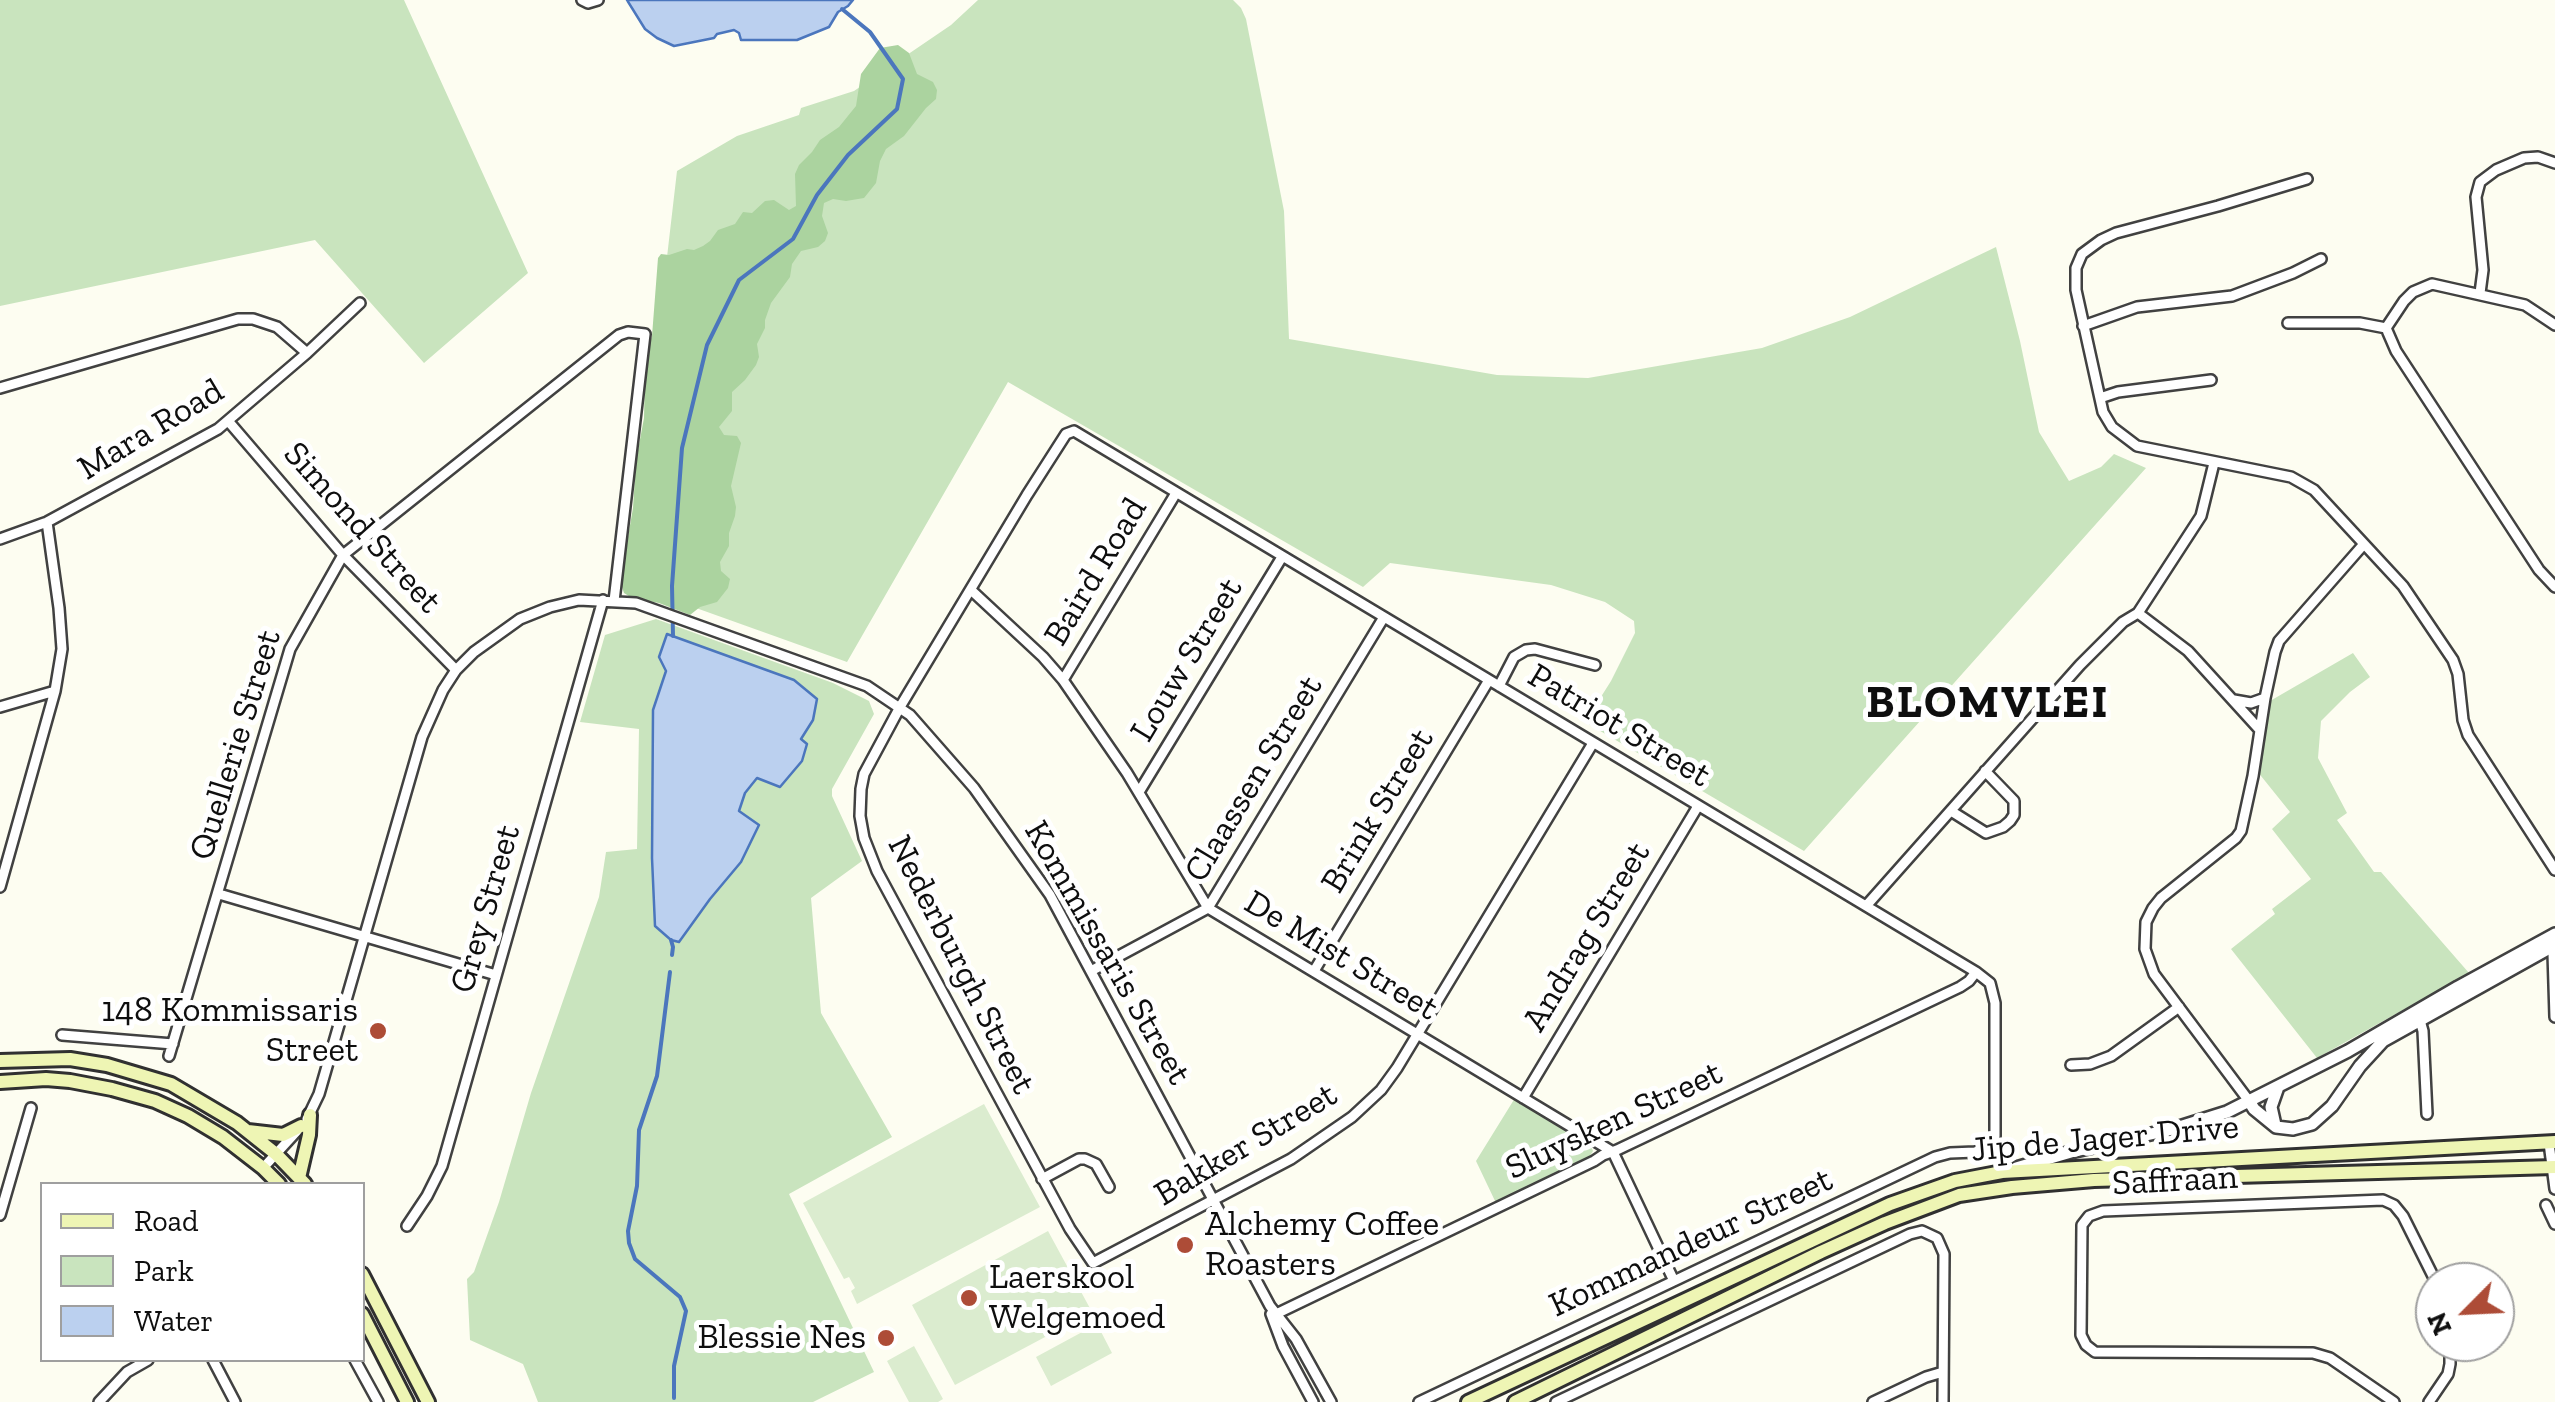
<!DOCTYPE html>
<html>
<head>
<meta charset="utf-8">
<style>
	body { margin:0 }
	#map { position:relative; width:2555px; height:1402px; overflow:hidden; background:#fdfdf1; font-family:"Zilla Slab",serif }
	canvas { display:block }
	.legend { position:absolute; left:40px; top:1182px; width:325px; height:180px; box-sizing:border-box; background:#fff; border:2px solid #9f9f9f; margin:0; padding:12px 18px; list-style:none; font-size:30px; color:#0e0e0e }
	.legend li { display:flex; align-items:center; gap:20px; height:50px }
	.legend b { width:50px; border:2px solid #9f9f9f }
	.north { position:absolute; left:2415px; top:1262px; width:100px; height:100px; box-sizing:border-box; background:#fff; border:2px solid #9f9f9f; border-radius:50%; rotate:246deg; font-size:28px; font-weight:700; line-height:40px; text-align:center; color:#0e0e0e }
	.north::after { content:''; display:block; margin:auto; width:35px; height:45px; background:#ad4c37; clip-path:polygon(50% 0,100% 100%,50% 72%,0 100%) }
</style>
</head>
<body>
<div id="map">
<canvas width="2555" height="1402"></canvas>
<ul class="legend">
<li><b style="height:12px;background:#eef5b4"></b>Road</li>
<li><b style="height:28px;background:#c9e4be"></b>Park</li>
<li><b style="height:28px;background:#bbd0ef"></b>Water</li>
</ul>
<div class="north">N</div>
</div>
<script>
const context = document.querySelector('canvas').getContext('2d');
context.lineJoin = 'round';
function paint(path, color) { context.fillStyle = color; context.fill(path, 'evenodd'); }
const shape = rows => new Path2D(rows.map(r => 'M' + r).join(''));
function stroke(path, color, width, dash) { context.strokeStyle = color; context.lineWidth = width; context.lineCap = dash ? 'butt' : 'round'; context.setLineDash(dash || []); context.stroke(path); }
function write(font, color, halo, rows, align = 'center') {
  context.font = font + ' "Zilla Slab",serif'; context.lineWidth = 10; context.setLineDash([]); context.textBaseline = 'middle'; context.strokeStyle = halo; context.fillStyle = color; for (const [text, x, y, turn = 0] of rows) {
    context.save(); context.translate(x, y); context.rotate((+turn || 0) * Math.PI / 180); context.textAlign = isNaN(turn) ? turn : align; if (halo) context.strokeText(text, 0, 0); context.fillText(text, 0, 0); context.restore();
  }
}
paint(shape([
	[0,0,404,0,528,273,424,363,315,240,0,306],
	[978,0,1233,0,1241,8,1246,19,1284,211,1289,339,1497,375,1588,378,1762,348,1850,317,1996,247,2020,341,2039,432,2069,481,2101,467,2114,454,2146,468,1804,851,1585,722,1611,681,1635,633,1634,621,1605,602,1551,585,1390,563,1363,587,1008,382,847,662,629,584,677,171,737,136,799,115,801,108,854,91,951,25],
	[656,619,833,683,869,701,874,714,832,789,832,796,862,861,811,898,821,1013,892,1137,789,1194,874,1372,813,1402,538,1402,523,1364,470,1340,467,1279,474,1272,499,1202,531,1093,599,897,606,852,637,849,639,729,580,722,605,635],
	[2353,653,2370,677,2350,692,2321,721,2318,758,2347,813,2337,820,2374,872,2381,872,2469,973,2317,1058,2231,949,2275,914,2272,909,2311,879,2272,829,2290,812,2257,771,2270,701],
	[1515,1098,1589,1142,1593,1151,1588,1159,1496,1203,1476,1161]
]), '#c9e4be');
paint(shape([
	[898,45,909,53,917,74,933,82,937,90,936,99,926,108,904,136,886,149,880,161,876,183,864,198,846,201,833,199,824,203,822,216,828,233,825,241,818,247,801,251,792,264,790,277,771,303,765,320,765,328,757,344,759,357,756,365,745,380,732,392,732,411,719,427,724,435,737,436,741,443,731,486,736,507,735,516,729,533,729,546,720,562,721,571,730,579,728,588,717,602,700,607,690,615,659,603,632,598,624,593,621,584,623,566,633,508,636,461,644,418,645,371,648,348,652,336,658,258,661,254,669,255,687,249,694,250,703,246,710,241,718,230,735,224,743,212,752,213,765,201,774,200,789,210,796,206,795,174,799,165,812,152,820,140,839,127,856,106,861,74,880,48]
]), '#abd39f');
paint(shape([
	[984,1104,1040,1207,857,1304,851,1291,855,1288,849,1277,844,1279,803,1203],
	[1048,1231,1092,1312,955,1385,912,1305],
	[1097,1324,1112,1353,1051,1386,1036,1357],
	[914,1346,943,1399,938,1402,909,1402,887,1361]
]), '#dbeccf');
const water = shape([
	[627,0,853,0,848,6,838,12,829,27,797,40,741,40,739,33,734,30,717,34,714,38,674,46,657,38,645,29,627,0],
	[667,634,794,680,817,699,813,720,801,739,807,744,802,761,780,787,757,778,745,793,739,811,759,825,741,862,710,899,679,942,671,940,655,926,652,858,653,710,666,671,659,657,667,634]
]);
paint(water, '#bbd0ef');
stroke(water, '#4b76bd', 2.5);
stroke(shape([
	[673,636,672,586,682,448,707,345,739,280,793,239,817,195,848,155,897,109,903,79,870,32,842,9],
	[671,940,673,947,672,955],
	[670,972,657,1076,639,1130,637,1186,628,1231,629,1243,635,1259,680,1297,686,1311,674,1366,674,1398]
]), '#4b76bd', 4);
const minor = shape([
	[582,0,588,3,598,0],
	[2307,179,2218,206,2116,233,2101,240,2082,254,2076,268,2076,290,2103,412,2112,427,2137,446,2291,477,2314,490,2403,586,2453,660,2458,674,2463,720,2468,735,2555,870],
	[2480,293,2483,270,2476,197,2480,182,2496,170,2524,158,2538,157,2555,163],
	[2288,323,2360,323,2386,328],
	[2083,326,2137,307,2232,296,2293,273,2321,259],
	[2386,328,2396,351,2411,374,2539,570,2555,587],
	[2386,328,2404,301,2413,292,2432,284,2525,305,2555,325],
	[0,388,238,319,253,319,277,327,307,353],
	[2100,398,2118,392,2211,380],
	[229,422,343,555,456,670],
	[0,539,47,522,218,429,307,353,360,303],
	[971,590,1043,657,1063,680,1127,773,1208,908,1613,1152,1674,1281],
	[2138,613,2188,651,2259,729],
	[1063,680,1176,493],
	[1499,686,1514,657,1526,650,1535,649,1595,665],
	[2234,700,2251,703,2265,698],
	[0,707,55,691],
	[1139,792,1282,557],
	[1951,811,1986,833,2003,827,2010,821,2014,815,2014,801,1985,771],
	[0,887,55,691,62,649,59,608,47,522],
	[219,894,496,975],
	[1866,906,2080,665,2123,622,2138,613,2201,516,2214,463],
	[2549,946,2553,953,2555,1017],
	[1091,971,1208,908,1384,617],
	[1314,971,1489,680],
	[2419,1017,2423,1031,2427,1114],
	[62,1035,173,1044],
	[169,1056,290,649,343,555,619,335,628,332,645,334,614,601],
	[2071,1065,2090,1064,2111,1056,2179,1007],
	[1523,1098,1698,806],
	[2249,1101,2154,974,2145,949,2146,922,2153,908,2161,898,2236,838,2241,831,2253,776,2265,698,2275,652,2279,641,2364,544],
	[307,1119,319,1094,422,737,443,690,456,670,474,652,520,619,550,607,579,600,636,603,867,686,910,715,974,788,1050,895,1270,1306,1296,1339,1331,1402],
	[2549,1143,2555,1189],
	[263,1168,297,1131],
	[1042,1179,1079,1159,1085,1159,1096,1164,1109,1187],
	[2546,1205,2555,1224],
	[0,1215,31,1108],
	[407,1226,427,1196,442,1166,603,600],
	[1271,1314,1283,1346,1313,1402],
	[1274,1315,1594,1161,1603,1155,1617,1150,1960,987,1969,981,1976,972],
	[213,1360,235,1402],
	[355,1360,378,1402],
	[99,1402,127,1372,148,1360],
	[1419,1402,1935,1157,1950,1153,1975,1152,1989,1147,1995,1136,1995,1003,1990,983,1976,972,1074,431,1066,434,1027,495,900,707,864,774,861,789,860,816,864,838,877,871,1070,1229,1093,1263,1291,1159,1352,1117,1381,1090,1397,1068,1593,743],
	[1556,1402,1910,1234,1922,1231,1937,1238,1944,1254,1943,1402],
	[1873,1402,1926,1377,1943,1372],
	[2394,1402,2330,1358,2313,1353,2095,1352,2086,1345,2081,1335,2082,1225,2089,1216,2103,1211,2383,1200,2394,1205,2403,1216,2436,1282],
	[2429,1402,2448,1374,2450,1364,2450,1342]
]);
const tertiary = shape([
	[2249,1101,2254,1109,2276,1127,2293,1129,2312,1124,2332,1106,2360,1066,2383,1041,2555,945],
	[2275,1125,2271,1107,2278,1087],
	[2016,1168,2071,1152,2173,1129,2227,1112,2348,1051,2458,987,2555,934]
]);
const secondary = shape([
	[0,1061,70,1059,107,1065,171,1084,237,1123,276,1154,305,1184],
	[0,1082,46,1079,70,1081,112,1089,155,1101,188,1116,223,1137,263,1168,279,1184],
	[248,1131,283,1135,301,1126],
	[299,1178,309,1135,310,1115],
	[362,1274,428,1402],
	[362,1314,407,1402],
	[1468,1402,1890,1204,1955,1181,2002,1172,2555,1142],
	[1515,1402,1821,1252,1885,1223,1959,1195,2012,1187,2094,1180,2555,1167]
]);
stroke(minor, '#414141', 14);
stroke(tertiary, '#414141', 16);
stroke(secondary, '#303030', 18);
stroke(minor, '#fff', 9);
stroke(tertiary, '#fff', 11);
stroke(secondary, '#eef5b4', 12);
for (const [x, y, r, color] of [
	[378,1031,10,"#ad4c37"],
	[1185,1245,10,"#ad4c37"],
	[969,1298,10,"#ad4c37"],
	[886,1338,10,"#ad4c37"]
]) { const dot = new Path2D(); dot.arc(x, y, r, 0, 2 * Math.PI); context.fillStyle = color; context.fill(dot); stroke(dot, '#fff', 4); }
write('35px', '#0e0e0e', '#fff', [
	["Mara Road",151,430,-31],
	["Simond Street",362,528,48],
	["Baird Road",1096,572,-59],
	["Louw Street",1187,660,-59],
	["Patriot Street",1619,726,31],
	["Quellerie Street",236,745,-73],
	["Claassen Street",1254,779,-59],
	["Brink Street",1378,811,-59],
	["Grey Street",486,909,-74],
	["Andrag Street",1587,937,-59],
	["Kommissaris Street",1107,953,60],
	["De Mist Street",1341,956,31],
	["Nederburgh Street",961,965,63],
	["Sluysken Street",1614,1121,-25],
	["Jip de Jager Drive",2105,1139,-5],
	["Bakker Street",1246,1145,-31],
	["Saffraan",2175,1181,-3],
	["Kommandeur Street",1691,1243,-25]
]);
write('35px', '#0e0e0e', '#fff', [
	["148 Kommissaris",358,1011],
	["Street",358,1051],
	["Alchemy Coffee",1205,1225,"left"],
	["Roasters",1205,1265,"left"],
	["Laerskool",989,1278,"left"],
	["Welgemoed",989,1318,"left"],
	["Blessie Nes",866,1338]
], 'right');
context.letterSpacing = '2.5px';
write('bold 45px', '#0e0e0e', '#fff', [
	["BLOMVLEI",1988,704]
]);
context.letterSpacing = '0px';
</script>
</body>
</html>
